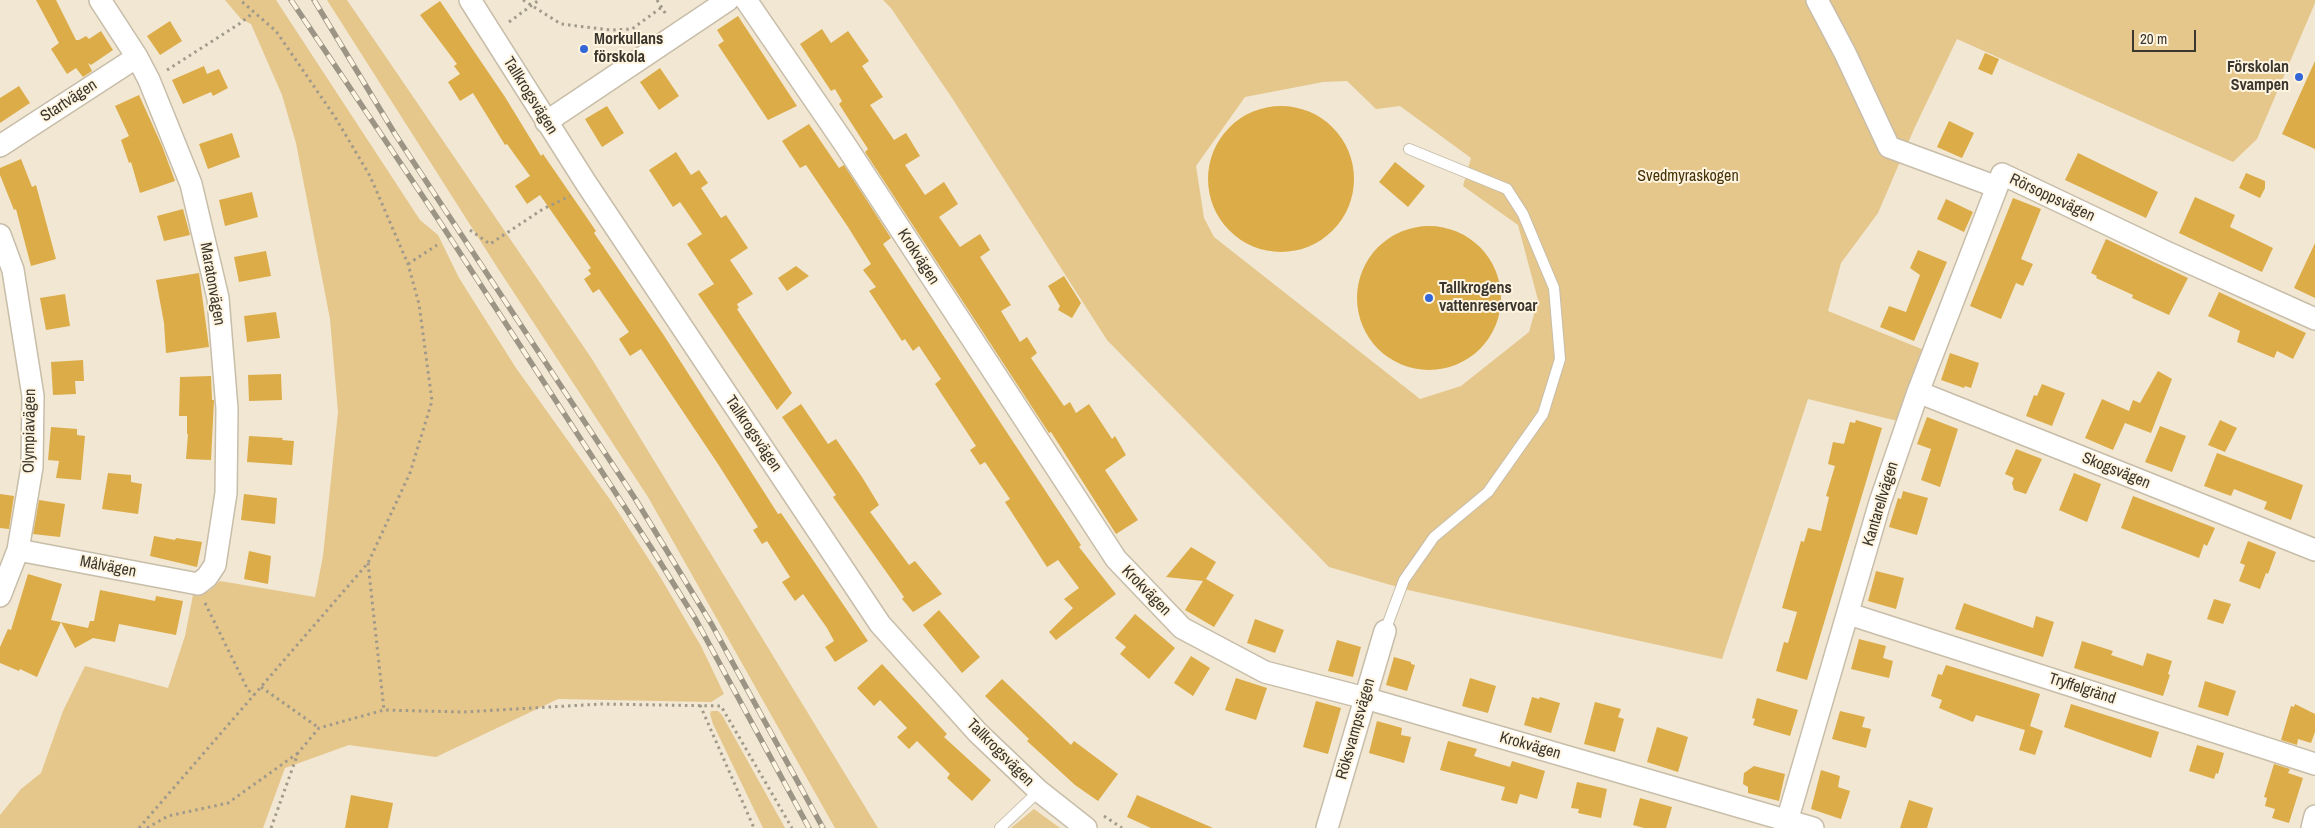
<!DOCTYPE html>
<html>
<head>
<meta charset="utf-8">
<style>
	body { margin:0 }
	#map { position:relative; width:2315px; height:828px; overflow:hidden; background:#f1e7d2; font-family:"Archivo Narrow",sans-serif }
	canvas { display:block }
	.scale { position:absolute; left:2132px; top:30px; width:64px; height:22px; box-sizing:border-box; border:2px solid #3b372f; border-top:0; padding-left:6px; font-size:15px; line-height:18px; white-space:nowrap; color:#3b372f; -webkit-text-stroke:4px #fff4df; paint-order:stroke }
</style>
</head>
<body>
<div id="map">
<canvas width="2315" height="828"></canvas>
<div class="scale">20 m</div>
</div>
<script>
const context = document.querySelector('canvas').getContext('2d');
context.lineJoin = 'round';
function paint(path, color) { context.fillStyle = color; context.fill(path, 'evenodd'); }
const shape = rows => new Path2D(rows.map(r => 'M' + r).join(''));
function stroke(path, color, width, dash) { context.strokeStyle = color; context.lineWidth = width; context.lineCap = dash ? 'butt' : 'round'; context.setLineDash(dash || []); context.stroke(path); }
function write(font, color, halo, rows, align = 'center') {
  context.font = font + ' "Archivo Narrow",sans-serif'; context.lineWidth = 4; context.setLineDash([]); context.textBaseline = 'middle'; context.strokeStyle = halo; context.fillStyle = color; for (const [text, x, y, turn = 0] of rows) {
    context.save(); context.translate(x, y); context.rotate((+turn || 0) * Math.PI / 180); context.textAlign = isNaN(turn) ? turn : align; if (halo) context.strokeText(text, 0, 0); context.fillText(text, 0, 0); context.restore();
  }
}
paint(shape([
	[225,0,276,0,420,220,438,235,459,278,516,368,611,501,659,575,701,646,724,694,711,702,558,699,436,757,349,745,285,768,263,828,0,828,0,815,21,789,41,773,63,711,85,666,168,688,185,636,193,595,209,591,220,581,315,597,323,556,338,412,330,319,296,143,282,95,251,24,241,19],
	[327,0,347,0,592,359,878,828,835,828,648,497,497,267],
	[883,0,2315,0,2315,3,2257,139,2233,162,1957,39,1914,129,1878,213,1841,263,1828,311,1924,350,1898,421,1808,399,1722,659,1408,590,1329,567,1107,340,952,98,891,8],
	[1347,81,1376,109,1400,106,1471,158,1463,186,1518,225,1538,300,1529,332,1461,386,1420,399,1214,237,1204,218,1196,166,1245,97,1323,82],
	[711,711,718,711,722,715,785,828,763,828,713,724,710,714],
	[1034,809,1060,828,1011,828]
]), '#e5c68b');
paint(shape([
	[36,0,56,0,76,40,79,40,86,36,89,39,101,31,113,50,91,65,88,63,92,71,83,77,76,68,67,74,51,49,59,43],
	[440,1,505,97,541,156,543,154,596,231,594,233,663,334,778,514,781,513,868,641,835,662,825,647,834,641,827,628,803,594,795,601,782,582,790,577,767,541,762,544,753,530,758,527,718,464,641,349,630,356,619,339,629,332,599,289,593,293,584,279,591,274,588,270,591,268,540,195,527,204,515,186,530,176,507,144,505,145,473,93,460,101,448,82,460,74,454,66,457,64,420,15],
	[738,16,797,106,768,120,718,45,724,41,717,30],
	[170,21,182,41,160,55,147,36],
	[822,29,831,43,848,31,869,61,862,66,883,97,870,105,894,140,906,133,920,156,905,165,925,195,944,182,958,204,939,217,960,247,980,234,990,250,980,257,1011,305,1001,311,1020,342,1027,337,1037,353,1031,358,1064,406,1070,402,1076,413,1089,404,1112,439,1115,436,1126,455,1105,470,1138,520,1116,534,1051,432,1049,433,865,152,868,149,839,104,842,101,835,89,831,91,800,44],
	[1985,53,1999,59,1992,75,1978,69],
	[2315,61,2315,149,2282,134],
	[204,66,207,74,219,69,228,88,213,96,211,92,183,104,172,80],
	[660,68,679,96,659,110,640,82],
	[19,86,30,103,0,123,0,98],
	[139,95,162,146,175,181,140,193,131,162,129,163,121,140,129,136,115,106],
	[607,106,624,133,602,147,585,119],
	'1208 179a73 73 0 1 1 146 0a73 73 0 1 1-146 0Z',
	[1949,121,1974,133,1962,158,1937,147],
	[809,124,839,168,844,165,891,238,883,244,1081,545,1079,547,1116,594,1056,640,1049,632,1073,608,1064,599,1079,588,1058,560,1047,567,1005,502,1010,499,985,462,980,465,970,450,976,446,935,384,941,379,919,346,913,351,905,339,902,341,869,291,876,287,863,270,871,264,848,227,806,165,800,168,782,141],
	[232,133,240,157,208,169,199,144],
	[676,152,691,175,699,170,708,183,701,188,721,218,726,215,748,248,730,260,753,294,737,304,739,308,737,309,792,393,777,410,698,294,714,284,687,244,702,234,680,202,673,207,649,170],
	[2078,153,2158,192,2146,218,2065,180],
	[21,159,32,187,36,185,56,259,31,266,16,209,14,210,0,175,0,168],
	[1395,162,1425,186,1408,207,1379,182],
	[2246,173,2265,181,2265,188,2260,198,2239,188],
	[252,192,258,217,225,226,219,200],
	[2195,197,2235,215,2230,227,2273,248,2262,272,2179,233],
	[2013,198,2041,209,2021,259,2033,264,2023,286,2016,283,2001,319,1970,306],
	[1946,199,1973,212,1964,232,1937,219],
	[183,209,190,235,164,241,157,216],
	'1357 298a72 72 0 1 1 144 0a72 72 0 1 1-144 0Z',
	[2106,239,2188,278,2169,315,2132,298,2133,295,2096,278,2097,276,2091,273],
	[2315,243,2315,298,2294,288],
	[1918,250,1947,262,1914,341,1880,327,1889,306,1906,312,1920,275,1910,268],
	[266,251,271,276,239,282,234,257],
	[796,266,809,276,787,291,778,278],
	[199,273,209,347,166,353,164,323,156,280],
	[1064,276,1081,303,1072,318,1058,310,1060,306,1048,286],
	[2219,292,2306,333,2293,359,2277,351,2274,358,2237,342,2240,331,2208,316],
	[65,294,70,326,46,330,40,298],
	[276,312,280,338,247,342,244,316],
	[1950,353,1979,363,1971,388,1965,386,1964,388,1941,380],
	[83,360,84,381,75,381,76,394,53,395,51,362],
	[2158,371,2172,379,2151,433,2125,423,2113,450,2085,438,2102,399,2129,411,2133,400,2140,403],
	[281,374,282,400,249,401,248,375],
	[211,376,212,400,214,400,211,460,186,459,188,434,187,434,187,416,179,416,180,377],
	[2042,384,2065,393,2052,426,2026,416,2034,395,2037,396],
	[801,404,828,444,836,439,862,477,879,505,870,512,909,565,915,561,942,594,913,612,902,599,904,597,833,497,836,495,782,417],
	[1927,417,1958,429,1940,487,1921,480,1931,449,1917,444],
	[1856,420,1882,428,1807,680,1776,671,1784,642,1788,643,1797,612,1782,608,1801,541,1804,542,1808,528,1821,531,1829,497,1826,496,1835,466,1828,464,1833,442,1844,444,1850,422,1855,423],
	[2220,420,2237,428,2225,452,2208,445],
	[2160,426,2186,436,2172,472,2145,462],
	[51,427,77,429,77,435,85,436,81,480,56,478,59,461,48,460],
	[249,436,283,438,282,440,294,441,292,465,247,462],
	[2016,449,2042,459,2026,494,2014,490,2012,483,2014,478,2005,474],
	[2217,453,2303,485,2291,520,2264,509,2267,502,2234,489,2231,496,2204,486],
	[108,473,131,475,131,482,142,484,138,514,102,509],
	[2074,473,2101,484,2087,522,2059,510],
	[1903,491,1928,498,1917,535,1889,527,1898,498,1901,499],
	[0,494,14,496,9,529,0,528],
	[244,494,277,498,275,524,241,520],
	[2133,496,2215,528,2207,546,2204,544,2199,558,2121,528],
	[39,500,65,504,60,537,33,534],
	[154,536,175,540,176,538,202,542,197,567,150,556],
	[2248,541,2276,552,2268,574,2266,573,2260,589,2239,581,2245,565,2240,563],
	[1191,547,1216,562,1206,579,1234,595,1214,627,1185,610,1203,581,1166,577],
	[249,551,271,556,268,584,244,579],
	[1876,571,1904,578,1896,609,1868,601],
	[28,574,62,584,51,620,88,628,90,621,94,621,100,590,155,601,156,596,183,601,176,635,119,624,115,642,93,638,75,648,61,622,37,677,20,669,19,671,0,663,0,647,8,629,11,630],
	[2214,599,2231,604,2223,624,2207,619],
	[1964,603,2033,628,2036,616,2054,622,2043,657,1955,629],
	[939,610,980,657,962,673,923,625],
	[1135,614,1175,648,1149,679,1120,654,1126,647,1115,638],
	[1255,619,1284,630,1275,653,1247,643],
	[1859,639,1886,646,1883,658,1893,661,1889,678,1851,669],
	[1337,640,1361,647,1353,677,1328,671],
	[2082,641,2113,651,2111,655,2143,666,2147,653,2172,661,2168,674,2170,675,2163,696,2074,668],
	[1191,656,1210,668,1193,696,1174,683],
	[1394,657,1411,662,1411,664,1415,665,1407,691,1386,685],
	[882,664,947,734,944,737,991,780,972,801,947,778,950,774,917,741,909,749,897,737,907,728,880,700,874,706,857,688],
	[1946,665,2040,694,2030,726,2043,731,2035,755,2019,750,2025,730,1976,715,1973,722,1939,708,1942,700,1931,696,1938,674,1942,675],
	[1236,678,1267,688,1256,720,1225,710],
	[1470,678,1496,686,1488,713,1462,706],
	[1002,679,1071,745,1074,741,1118,774,1098,801,1075,785,1027,741,1029,739,985,696],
	[2205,681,2236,691,2228,716,2198,707],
	[1532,697,1539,699,1540,697,1560,703,1551,733,1524,725],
	[1757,698,1798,710,1790,736,1753,725,1755,719,1752,718],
	[1316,701,1341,708,1328,754,1303,747],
	[1595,702,1621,709,1618,717,1624,719,1615,752,1584,744],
	[2071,704,2159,732,2151,758,2064,727],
	[2295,704,2315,714,2315,732,2311,743,2298,739,2297,745,2281,740,2291,706,2294,707],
	[1840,711,1865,717,1862,727,1871,729,1866,748,1832,739],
	[1377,721,1402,728,1401,735,1411,737,1404,763,1369,753],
	[1657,727,1688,737,1678,772,1647,762],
	[1448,741,1477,749,1474,756,1510,767,1512,761,1545,771,1537,799,1520,794,1517,804,1501,800,1505,787,1440,770],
	[2197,745,2224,753,2218,774,2216,773,2214,779,2189,771],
	[2274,764,2290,769,2288,773,2303,778,2289,823,2272,818,2275,809,2265,806,2267,798,2264,797],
	[1754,766,1785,774,1779,801,1748,793,1748,787,1743,784,1744,773],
	[1821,770,1840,776,1838,787,1850,791,1841,819,1811,809],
	[1577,782,1607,789,1601,818,1578,813,1579,809,1571,808],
	[351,795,393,803,388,828,345,828],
	[1137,795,1213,828,1151,828,1127,817],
	[1640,798,1672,807,1666,828,1644,828,1633,825],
	[1909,800,1933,808,1927,828,1900,828]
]), '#dcac48');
const service = shape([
	[1385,631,1404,580,1434,537,1488,492,1543,414,1560,359,1554,288,1523,214,1507,189,1409,149],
	[1000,828,1039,791]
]);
const minor = shape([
	[470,0,586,183,880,624,978,733,1039,791,1086,828],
	[746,0,844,143,1116,559,1182,628,1265,672,1365,698,1813,828],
	[1817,0,1845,53,1889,147,1997,187],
	[546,122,728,0],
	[0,146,137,57],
	[0,235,13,270,33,396,32,467,18,550,0,596],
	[1918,392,2315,550],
	[18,550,198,584,207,577,215,565,226,493,227,409,218,298,191,184,149,80,137,57,100,0],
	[1849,614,2315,764],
	[1327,828,1385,631],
	[1785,828,1880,502,1918,392,2002,174,2166,252,2315,319],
	[2312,828,2315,816]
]);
stroke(service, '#c7bda9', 12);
stroke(minor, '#c7bda9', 24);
stroke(shape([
	[523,0,561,24,611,30,632,29,662,7],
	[657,0,667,16],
	[509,22,539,0],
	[167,70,239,24,253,13],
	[470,230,490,244,543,209,570,196],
	[408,264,437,245],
	[368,563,384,710],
	[205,603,248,690,254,695],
	[261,687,319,728],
	[700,705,754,828],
	[1104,816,1122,828],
	[139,828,368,563,410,473,432,401,419,304,408,264,370,176,335,117,276,31,240,0],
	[147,828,168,816,228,803,298,753],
	[271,828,298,753,319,728,384,710,463,712,601,704,721,706,792,828]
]), '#a19a8b', 3, [2.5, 4]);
stroke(service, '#fff', 10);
stroke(minor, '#fff', 21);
const rail = shape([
	[291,0,436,216,652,549,696,620,809,828],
	[314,0,395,134,636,500,712,625,823,828]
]);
stroke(rail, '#9c9586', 5.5);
stroke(rail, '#fff4df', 4, [11]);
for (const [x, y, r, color] of [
	[584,49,5,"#3366d6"],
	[2299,77,5,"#3366d6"],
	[1429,298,5,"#3366d6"]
]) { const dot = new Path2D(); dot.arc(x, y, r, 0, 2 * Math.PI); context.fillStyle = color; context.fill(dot); stroke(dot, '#fff4df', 2); }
write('bold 16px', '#3b372f', '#fff4df', [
	["Morkullans",594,40],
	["förskola",594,58],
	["Förskolan",2289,68,"right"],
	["Svampen",2289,86,"right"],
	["Tallkrogens",1439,289],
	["vattenreservoar",1439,307]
], 'left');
write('16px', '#3b372f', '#fff4df', [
	["Tallkrogsvägen",530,96,58],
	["Startvägen",69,101,-33],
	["Rörsoppsvägen",2052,198,25],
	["Krokvägen",918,257,57],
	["Maratonvägen",212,284,80],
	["Olympiavägen",30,431,-89],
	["Tallkrogsvägen",753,434,56],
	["Skogsvägen",2116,471,22],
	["Kantarellvägen",1881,504,-73],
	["Målvägen",108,567,11],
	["Krokvägen",1146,591,46],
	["Tryffelgränd",2082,689,18],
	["Röksvampsvägen",1356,729,-74],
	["Krokvägen",1530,746,16],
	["Tallkrogsvägen",1000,753,45]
]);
write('16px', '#463307', '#fff4df', [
	["Svedmyraskogen",1688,177]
]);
</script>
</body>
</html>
